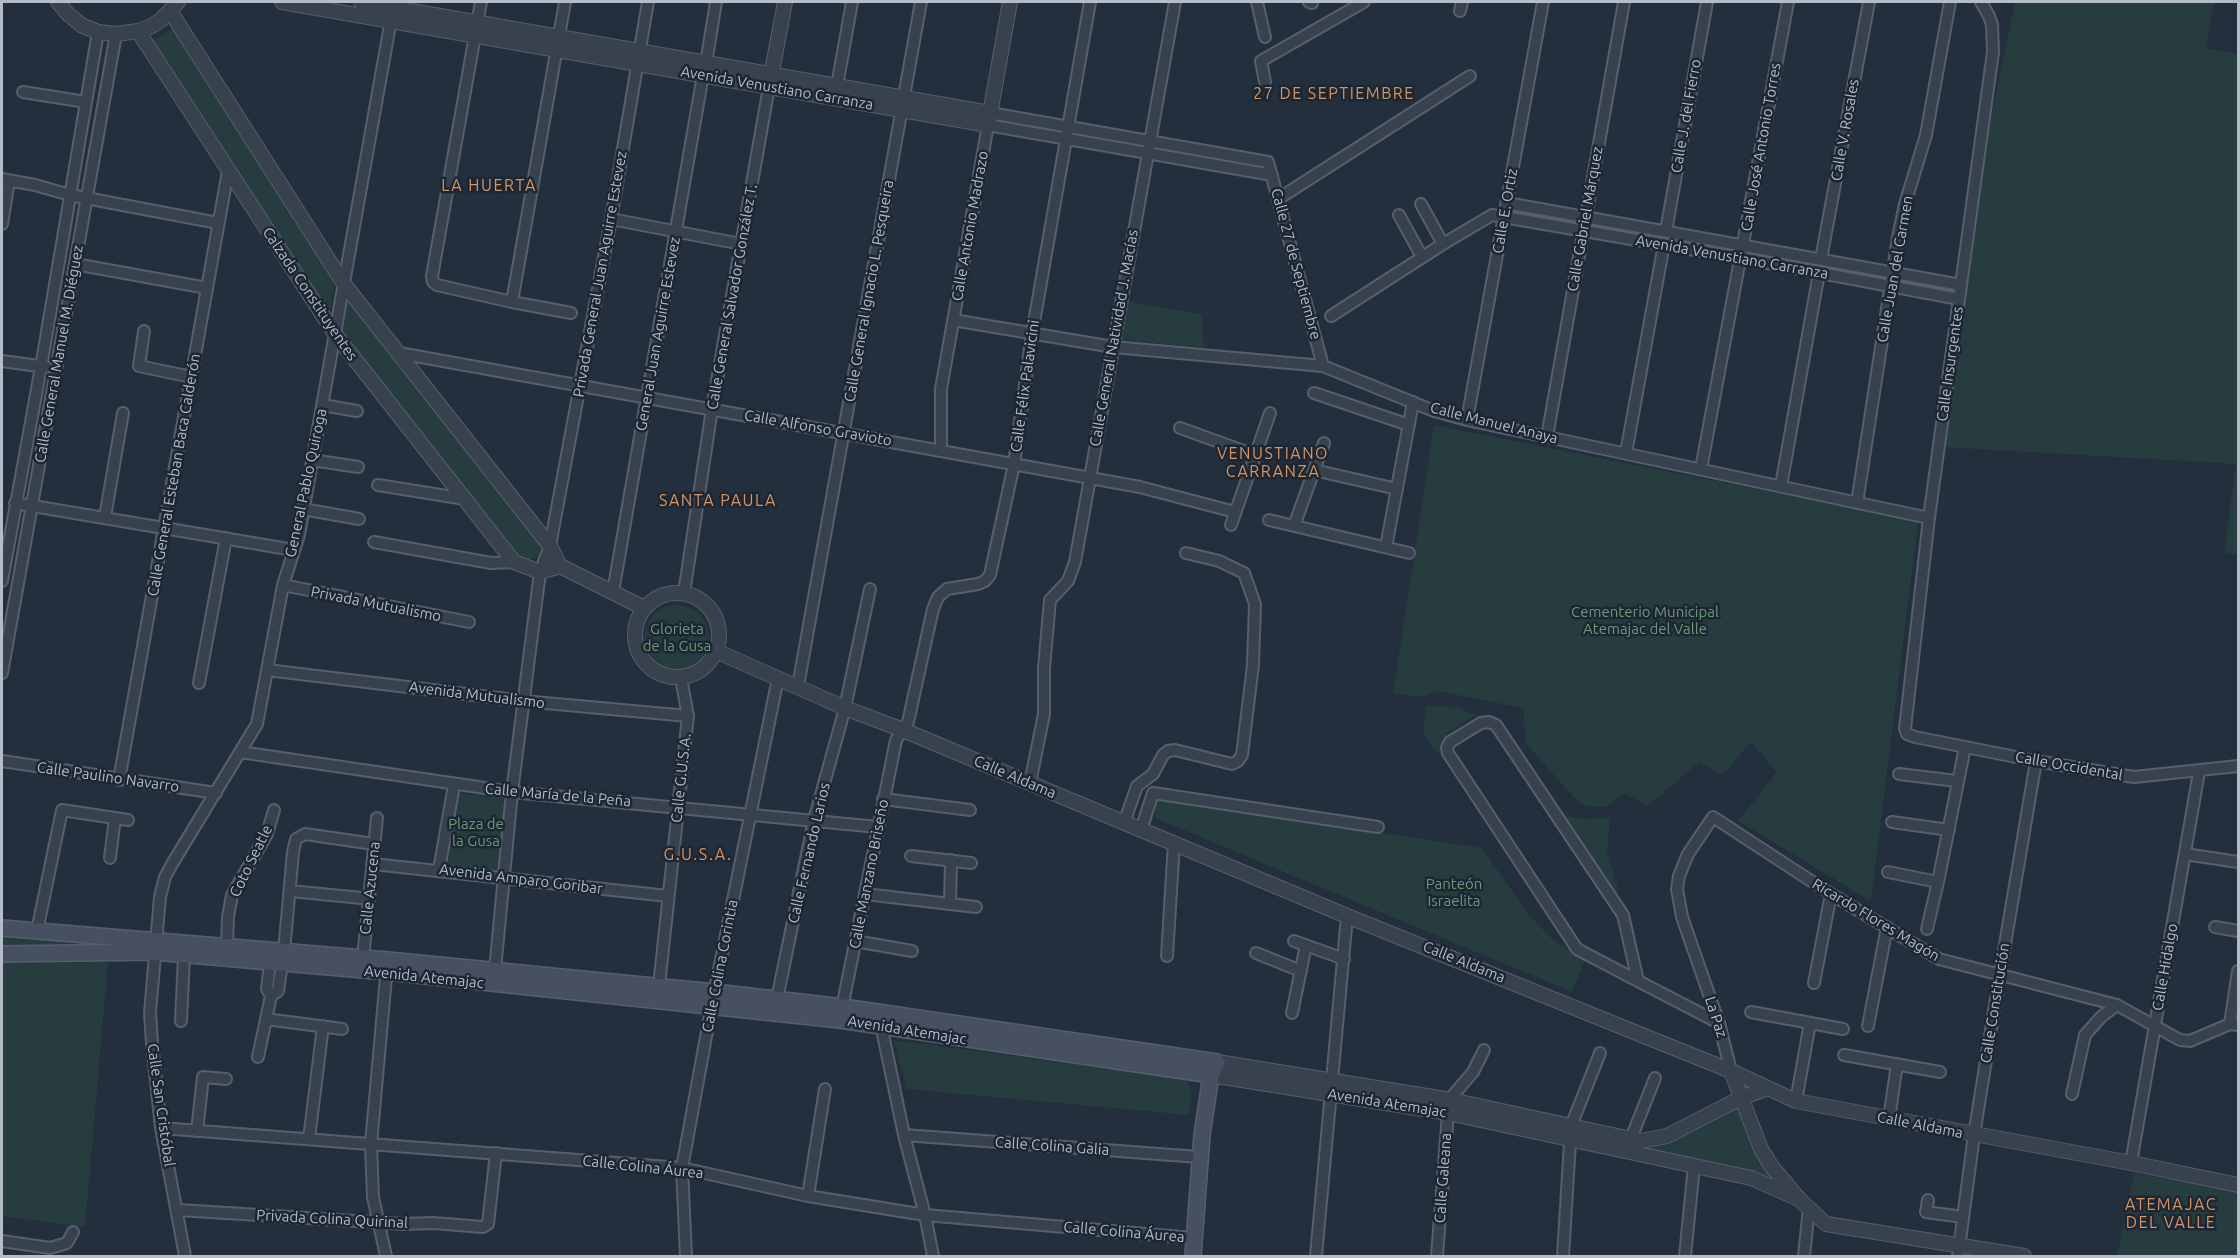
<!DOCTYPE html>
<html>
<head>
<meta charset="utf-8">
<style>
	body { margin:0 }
	#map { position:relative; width:2240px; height:1258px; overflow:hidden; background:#242f3e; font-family:Ubuntu,sans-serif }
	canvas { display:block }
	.frame { position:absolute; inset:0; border:3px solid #b4bcc9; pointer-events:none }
</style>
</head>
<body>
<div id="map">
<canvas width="2240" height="1258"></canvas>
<div class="frame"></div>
</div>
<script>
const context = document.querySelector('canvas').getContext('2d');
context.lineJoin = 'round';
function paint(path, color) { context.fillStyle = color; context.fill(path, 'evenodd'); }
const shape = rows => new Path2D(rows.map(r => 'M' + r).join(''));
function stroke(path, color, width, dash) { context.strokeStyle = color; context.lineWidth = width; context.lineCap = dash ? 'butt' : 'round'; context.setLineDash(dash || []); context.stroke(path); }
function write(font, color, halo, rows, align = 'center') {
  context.font = font + ' Ubuntu,sans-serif'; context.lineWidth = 5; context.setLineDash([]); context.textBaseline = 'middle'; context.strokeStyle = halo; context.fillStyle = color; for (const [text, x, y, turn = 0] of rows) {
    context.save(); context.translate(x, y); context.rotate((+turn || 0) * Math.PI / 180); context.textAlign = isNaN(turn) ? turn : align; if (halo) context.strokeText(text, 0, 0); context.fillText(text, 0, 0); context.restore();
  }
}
paint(shape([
	[2015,2,2214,2,2206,48,2238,54,2238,555,2224,552,2236,464,1943,447,1984,152],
	[174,28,335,282,329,317,153,41],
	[347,299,541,540,539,556,531,559,521,559,341,335],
	[1126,301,1202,314,1204,348,1119,339],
	[1434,425,1918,521,1871,901,1738,821,1777,772,1751,742,1722,775,1699,762,1648,806,1624,793,1607,807,1595,807,1582,805,1567,790,1526,743,1523,708,1437,691,1421,697,1393,694],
	'645 637a32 32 0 1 1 64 0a32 32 0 1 1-64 0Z',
	[1426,705,1459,708,1476,715,1446,733,1450,739,1444,757,1430,745,1423,733],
	[456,793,505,798,497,872,447,867],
	[1156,799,1482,848,1528,914,1551,938,1585,960,1572,992,1155,818],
	[1563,815,1584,819,1610,818,1607,851,1619,892,1614,895,1559,816],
	[2,935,149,946,2,953],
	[108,962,85,1227,2,1216,2,963],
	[893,1040,1186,1079,1192,1091,1189,1115,907,1089],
	[1736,1105,1782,1189,1581,1133,1657,1145],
	[2134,1173,2238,1192,2238,1256,2117,1256]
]), '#263c3f');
const minor = shape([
	[481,2,432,276,433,282,437,285,512,302,571,313],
	[1257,2,1265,37],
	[1309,2,1312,3],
	[1981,2,1989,16,1992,25,1993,52,1929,518,1905,729,1907,734,1915,737,2036,761,2134,777,2238,766],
	[1460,11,1462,2],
	[706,63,716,2],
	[1265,82,1261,61,1364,2],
	[837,86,852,2],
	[23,92,86,102],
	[990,113,1268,162,1323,366],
	[2,179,35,185,70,195,218,223],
	[1278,199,1470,76],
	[1507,203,1961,285],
	[1421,204,1443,244],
	[1399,215,1422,257],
	[611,219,741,244],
	[2,224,9,181],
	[1666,231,1707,2],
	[1821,259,1869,2],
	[75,264,207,288],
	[512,302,565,2],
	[1331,316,1443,244,1492,215,1741,258,1959,299],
	[953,320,1113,347,1323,366,1434,411,1467,420,1929,518],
	[144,331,139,366,191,377],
	[399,353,1140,487,1235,512],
	[2,361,46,367],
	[1314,393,1409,425],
	[322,405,357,411],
	[1467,420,1543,2],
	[1180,428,1255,455],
	[1547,437,1624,2],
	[941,451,941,389,988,125,1272,175],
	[1626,453,1664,244],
	[312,460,358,467],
	[1701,469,1788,2],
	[1314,470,1397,489],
	[378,485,465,499],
	[1781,486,1819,273],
	[15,503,294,550],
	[1857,503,1898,237,1905,204,1926,135,1950,2],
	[303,509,359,519],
	[105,517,123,413],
	[1269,520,1409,553],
	[1231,525,1270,413],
	[1294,526,1324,443],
	[374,542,491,563,514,562],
	[1386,547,1413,402],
	[2,581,41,367,98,32],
	[283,585,469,622],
	[613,592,703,75],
	[684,593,712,409,769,87],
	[267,670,523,701,688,716],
	[2,673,116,34],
	[199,683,226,538],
	[798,686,921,2],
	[240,752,512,792,878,827],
	[2,761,216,793],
	[1899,774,1957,781],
	[119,780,228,171],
	[1030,783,1044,714,1044,668,1050,600,1068,581,1075,562,1175,2],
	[883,799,970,810],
	[1892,822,1949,830],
	[1124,823,1137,786,1153,774,1163,755,1168,751,1175,750,1232,764,1238,761,1242,755,1253,665,1255,604,1244,573,1219,561,1186,553],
	[1141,830,1153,793,1378,827],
	[2185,854,2238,862],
	[911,856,971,863],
	[110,858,115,818],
	[373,864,668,896],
	[439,870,454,785],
	[1888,872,1938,882],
	[290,891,362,898],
	[865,894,976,907],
	[950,904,951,860],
	[2215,927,2238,931],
	[1927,929,1938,882,1965,747],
	[37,931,62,810,128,820],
	[855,941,912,951],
	[1294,941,1344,959],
	[227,947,228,917,232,895,267,834,274,810],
	[284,952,293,852,296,839,305,834,367,843],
	[1256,953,1301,971],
	[1167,956,1174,843],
	[363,958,377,818],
	[270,963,267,989,271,996],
	[495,970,512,792,540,572,550,546,611,219,648,2],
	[1638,981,1623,915,1496,725,1489,722,1481,723,1450,742,1447,748,1448,753,1577,949,1638,981,1719,1023],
	[1814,983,1831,894],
	[659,986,688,716,681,678],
	[777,999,814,820,845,708,870,589],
	[1751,1012,1843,1029],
	[841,1013,896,740,908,722,933,609,938,597,947,589,978,584,985,581,990,575,1014,464,1032,334,1090,2],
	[1292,1013,1306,945],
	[266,1019,342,1029],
	[880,1020,904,1135,925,1215,933,1256],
	[181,1021,184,956],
	[2230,1024,2238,971],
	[1868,1026,1887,927],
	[1844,1055,1940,1072],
	[258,1057,271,996,278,991,282,964],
	[1731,1071,1719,1023,1682,917,1677,889,1679,876,1688,854,1713,817,1831,894,1939,959,2117,1005,2180,1040,2190,1041,2230,1024,2238,1025],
	[2072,1094,2085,1035,2101,1017,2117,1005],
	[1796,1101,1810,1023],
	[1889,1119,1897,1064],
	[161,1128,682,1168,808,1196,925,1215,1193,1238],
	[197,1131,203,1077,226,1079],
	[904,1135,1199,1157],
	[309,1139,323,1026],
	[1630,1141,1655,1078],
	[2131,1163,2199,772],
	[808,1196,825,1089],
	[1928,1200,1926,1212,1963,1217],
	[178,1210,403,1224,433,1223,483,1227,488,1224,496,1153],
	[2,1241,50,1248,67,1243,73,1232],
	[185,1256,161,1128,152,1043,150,1013,160,897,165,877,172,864,257,724,283,585,299,535,392,14],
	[386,1256,373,1197,371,1144,387,966],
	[686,1256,682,1168,712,1004,778,678],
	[1316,1256,1347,916],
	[1437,1256,1449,1100,1473,1072,1484,1050],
	[1563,1256,1571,1126,1600,1053],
	[1685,1256,1694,1166],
	[1804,1256,1809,1208],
	[1958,1256,1974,1135,2000,974,2036,761]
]);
const tertiary = shape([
	[58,2,67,13,81,25,98,32,116,34,138,31,150,27,161,20,178,2],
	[282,2,988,125,1010,2],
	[361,2,990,113],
	[170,11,344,284,550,546,560,566,644,608],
	[138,31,335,334,514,562,540,572,560,566],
	[770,82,785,2],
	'635 635a42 42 0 1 1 84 0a42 42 0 1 1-84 0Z',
	[716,651,845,708,903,730,1347,916,1731,1071,1796,1101,2131,1163,2238,1185],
	[1217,1062,1451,1100,1640,1141,1667,1136,1741,1098,1768,1088],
	[1731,1071,1761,1149,1772,1167,1799,1199,1826,1224,2024,1256],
	[1211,1075,1448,1113,1751,1178,1799,1199]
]);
const secondary = shape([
	[2,928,388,960,715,992,843,1007,1217,1062,1211,1075,1202,1135,1193,1256],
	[2,954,154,952,387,972,840,1020,1211,1075]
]);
stroke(minor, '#565f6c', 14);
stroke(tertiary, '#565f6c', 16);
stroke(secondary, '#565f6c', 18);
stroke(minor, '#38414e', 10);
stroke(tertiary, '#38414e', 14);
stroke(secondary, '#465061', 15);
write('15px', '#b4bcc9', '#1d2633', [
	["Avenida Venustiano Carranza",777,88,10],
	["Calle J. del Fierro",1686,116,-80],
	["Calle V. Rosales",1845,130,-80],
	["Calle José Antonio Torres",1761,147,-80],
	["Calle E. Ortiz",1505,211,-80],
	["Calle Gabriel Márquez",1585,219,-80],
	["Calle Antonio Madrazo",970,226,-80],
	["Avenida Venustiano Carranza",1732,257,10],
	["Calle 27 de Septiembre",1296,264,75],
	["Calle Juan del Carmen",1895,269,-80],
	["Privada General Juan Aguirre Estevez",600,274,-80],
	["Calle General Ignacio L. Pesqueira",869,291,-80],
	["Calzada Constituyentes",310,294,56],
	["Calle General Salvador González T.",732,297,-80],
	["General Juan Aguirre Estevez",658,334,-80],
	["Calle General Natividad J. Macías",1114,338,-80],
	["Calle General Manuel M. Diéguez",59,354,-80],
	["Calle Insurgentes",1950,364,-82],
	["Calle Félix Palavicini",1025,386,-82],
	["Calle Manuel Anaya",1494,423,14],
	["Calle Alfonso Gravioto",818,428,10],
	["Calle General Esteban Baca Calderón",174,475,-80],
	["General Pablo Quiroga",306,483,-78],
	["Privada Mutualismo",376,604,11],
	["Avenida Mutualismo",477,695,7],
	["Calle Occidental",2069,766,10],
	["Calle Paulino Navarro",108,777,8],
	["Calle Aldama",1015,777,23],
	["Calle G.U.S.A.",681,778,-84],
	["Calle María de la Peña",558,795,5],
	["Calle Fernando Larios",809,853,-77],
	["Coto Seatle",251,861,-64],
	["Calle Manzano Briseño",869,874,-79],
	["Avenida Amparo Goribar",521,879,7],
	["Calle Azucena",370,888,-84],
	["Ricardo Flores Magón",1876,920,31],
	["Calle Aldama",1464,962,22],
	["Calle Colina Corintia",720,966,-79],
	["Calle Hidalgo",2165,967,-80],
	["Avenida Atemajac",424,977,6],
	["Calle Constitución",1995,1003,-81],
	["La Paz",1716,1017,72],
	["Avenida Atemajac",907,1030,9],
	["Avenida Atemajac",1387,1103,9],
	["Calle San Cristóbal",161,1105,82],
	["Calle Aldama",1920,1125,11],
	["Calle Colina Galia",1052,1146,4],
	["Calle Colina Áurea",643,1167,6],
	["Calle Galeana",1443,1178,-86],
	["Privada Colina Quirinal",332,1219,3],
	["Calle Colina Áurea",1124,1232,5]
]);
write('15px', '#6b9a76', '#1d2633', [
	["Cementerio Municipal",1645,612],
	["Atemajac del Valle",1645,629],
	["Glorieta",677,629],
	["de la Gusa",677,646],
	["Plaza de",476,824],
	["la Gusa",476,841],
	["Panteón",1454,884],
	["Israelita",1454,901]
]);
context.letterSpacing = '1.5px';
write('16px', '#d59563', '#1d2633', [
	["27 DE SEPTIEMBRE",1334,94],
	["LA HUERTA",489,186],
	["VENUSTIANO",1273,454],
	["CARRANZA",1273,472],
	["SANTA PAULA",718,501],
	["G.U.S.A.",698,855],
	["ATEMAJAC",2171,1205],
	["DEL VALLE",2171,1223]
]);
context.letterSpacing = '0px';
</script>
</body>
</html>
